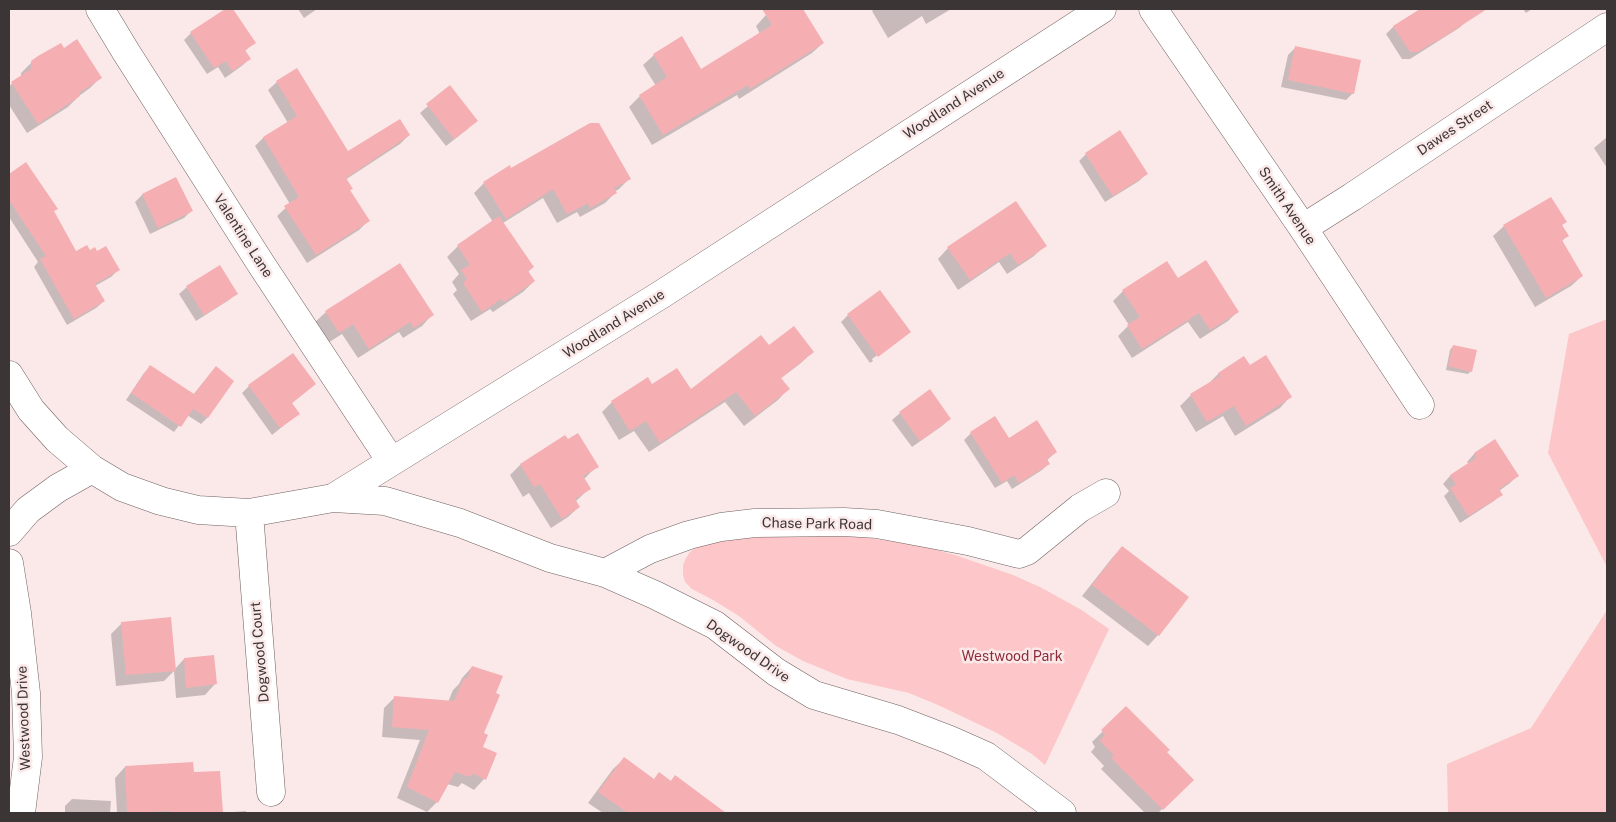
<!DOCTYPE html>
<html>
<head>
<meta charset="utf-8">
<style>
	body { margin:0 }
	#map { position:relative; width:1616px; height:822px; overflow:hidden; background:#fbe9e9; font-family:"Public Sans",sans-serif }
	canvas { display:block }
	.frame { position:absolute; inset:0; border:10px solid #3c3535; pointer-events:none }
</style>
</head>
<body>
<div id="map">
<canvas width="1616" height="822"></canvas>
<div class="frame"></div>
</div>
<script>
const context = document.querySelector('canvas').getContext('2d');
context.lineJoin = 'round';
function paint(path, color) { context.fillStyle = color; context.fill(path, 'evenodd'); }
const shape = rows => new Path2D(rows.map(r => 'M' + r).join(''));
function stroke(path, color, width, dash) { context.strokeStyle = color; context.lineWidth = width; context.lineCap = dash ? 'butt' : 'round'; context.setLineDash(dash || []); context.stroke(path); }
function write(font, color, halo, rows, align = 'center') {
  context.font = font + ' "Public Sans",sans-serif'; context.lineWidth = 5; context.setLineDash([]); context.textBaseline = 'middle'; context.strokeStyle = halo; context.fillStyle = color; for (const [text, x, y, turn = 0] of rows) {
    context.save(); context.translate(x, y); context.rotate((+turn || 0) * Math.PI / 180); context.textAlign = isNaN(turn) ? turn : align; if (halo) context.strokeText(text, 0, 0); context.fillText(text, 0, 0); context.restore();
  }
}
paint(shape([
	[1607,319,1607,567,1548,453,1569,334],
	[788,535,831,535,863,537,926,547,955,555,1013,575,1040,587,1080,609,1109,629,1045,765,1032,754,997,733,938,705,909,693,847,679,803,661,776,646,739,616,713,600,692,589,685,582,683,575,683,565,686,558,690,552,697,547,721,540],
	[1607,610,1607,813,1448,813,1447,764,1531,728]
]), '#fdc6c8');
paint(shape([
	[228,9,232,9,254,42,245,51,250,58,243,65,225,78,218,67,207,74,184,40,191,33],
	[298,9,317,9,304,18],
	[777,9,802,9,823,43,812,53,739,99,737,95,652,145,629,107,640,96,656,86,643,65,654,55,701,70,760,34,756,26,766,15],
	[874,9,951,9,926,24,922,16,888,38,872,11],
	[1422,9,1458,9,1467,21,1459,28,1410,59,1402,59,1386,34,1393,27],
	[1523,9,1532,9,1526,13],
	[1296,47,1353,93,1346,100,1281,87,1288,55],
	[64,50,100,78,90,88,79,96,68,107,27,133,9,105,9,86,21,77,21,73,32,62],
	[277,82,347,153,409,135,400,144,345,180,349,191,368,221,359,230,307,263,277,216,290,204,255,146,263,138,288,123,268,90],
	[450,87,469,128,446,146,420,113],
	[1607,137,1607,168,1594,148],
	[1086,154,1146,174,1139,181,1105,202,1079,161],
	[26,164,76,253,89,252,118,270,111,277,95,286,104,301,96,308,67,325,34,267,38,262,9,217,9,175],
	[509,167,511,169,629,179,619,189,614,192,615,193,605,203,580,217,577,212,557,223,543,198,503,223,533,267,528,272,534,281,523,292,493,312,490,309,471,321,453,294,457,290,452,282,459,274,447,257,458,246,493,222,474,193,484,183],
	[176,179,191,211,184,218,150,234,135,202,142,195],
	[1565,222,1561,226,1567,236,1562,241,1582,276,1571,286,1535,307,1493,236,1504,226],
	[1045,245,1034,256,1007,274,999,262,958,290,938,259,948,248],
	[220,266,236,293,229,300,196,321,179,294,187,287],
	[1178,280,1238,311,1228,321,1200,339,1188,322,1132,358,1118,336,1129,325,1113,301,1123,291],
	[880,292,903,336,872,359,873,361,870,363,841,322,848,315],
	[326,312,432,315,422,326,403,338,399,332,358,358,342,334,328,343,315,322],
	[768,346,812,352,801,363,780,379,788,389,778,400,744,426,725,402,649,452,634,431,619,440,602,412,612,402,652,386,691,391],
	[1453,346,1471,371,1468,374,1446,370,1450,350],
	[1244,358,1249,367,1290,397,1280,408,1235,436,1223,416,1196,432,1180,406,1191,395,1207,385,1218,374],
	[151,367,193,395,210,374,232,381,207,418,201,424,187,415,174,432,126,400,144,373],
	[315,384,291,404,298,414,272,435,242,393,249,386],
	[900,413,949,419,942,426,912,447,892,420],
	[971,433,1008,439,1056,452,1046,461,1048,464,1042,470,1012,489,1007,481,995,488,964,440],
	[567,440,597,466,584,479,590,488,576,501,579,507,568,517,551,528,529,493,523,497,510,475,520,465],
	[1495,441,1517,476,1510,483,1499,491,1501,494,1494,501,1460,523,1444,496,1449,491,1443,484,1450,476,1469,465,1467,462,1474,454],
	[1122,547,1158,635,1148,646,1082,596,1112,558],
	[122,623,175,669,184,659,215,684,205,695,176,698,174,671,164,681,116,686,111,634],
	[472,667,482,734,484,779,474,790,462,783,458,787,447,784,437,802,427,812,397,798,420,740,382,737,384,708,394,698,448,702,453,690,459,684,462,678],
	[1126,708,1192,780,1158,813,1145,813,1101,769,1104,766,1091,752,1095,747,1092,742],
	[624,759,653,780,670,782,675,776,707,813,603,813,588,803,613,769],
	[125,767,193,773,221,813,246,811,246,813,117,813,115,778],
	[72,799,111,801,110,813,65,813,65,806]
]), '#0003');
paint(shape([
	[225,9,233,9,256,43,245,50,251,59,232,71,226,61,214,68,190,32],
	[762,9,803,9,824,43,750,89,748,85,663,135,639,95,667,77,653,54,682,36,701,69,772,25],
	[1420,9,1487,9,1436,42,1435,41,1418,52,1410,52,1393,26],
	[77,39,102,78,79,93,80,96,38,124,11,82,31,69,31,61,38,56,61,43,64,48],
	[1295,46,1361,60,1354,94,1288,80],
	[297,68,348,151,400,119,410,135,346,178,353,189,350,190,370,221,316,255,284,206,299,197,263,137,297,116,276,81],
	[450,85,478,121,454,139,426,104],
	[590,123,599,123,631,179,614,188,617,193,590,208,588,203,567,214,553,189,506,219,483,182,510,165,511,168],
	[1120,130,1148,174,1113,196,1085,153],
	[26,162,58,209,54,211,76,251,87,245,90,250,95,247,97,251,106,246,120,270,95,284,105,301,74,319,40,259,46,256,9,200,9,174],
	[176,177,193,211,158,228,142,194],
	[1551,197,1567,222,1562,225,1569,236,1562,240,1583,276,1546,298,1503,225],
	[1016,201,1047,246,1018,265,1010,253,970,280,947,247],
	[499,216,534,267,528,271,535,281,504,302,501,299,482,312,463,283,467,279,461,270,470,265,457,245],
	[1206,260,1239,312,1210,330,1199,313,1142,349,1127,325,1140,317,1122,290,1167,261,1178,278],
	[400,263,434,315,414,328,410,322,369,349,353,324,339,333,325,311],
	[220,265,238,294,204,315,186,286],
	[880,290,911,332,878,357,847,314],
	[794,326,814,352,781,378,790,389,755,416,736,392,660,443,646,421,630,431,611,401,648,377,652,384,677,368,691,389,761,335,769,345],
	[1453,345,1477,350,1472,372,1448,366],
	[293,353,316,384,292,403,300,414,280,428,248,385],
	[1266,355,1292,397,1246,426,1234,406,1207,422,1190,394,1220,376,1218,373,1244,356,1250,365],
	[150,365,194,394,216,366,234,381,208,418,193,409,181,427,131,393],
	[930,389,951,419,920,441,899,412],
	[995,416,1009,438,1037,420,1057,452,1047,459,1050,464,1019,483,1014,475,1002,483,970,432],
	[578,433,599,467,583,476,591,489,575,499,580,507,562,519,540,484,534,487,520,464,565,435,568,439],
	[1495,439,1519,476,1499,489,1503,495,1468,516,1450,488,1456,485,1450,475,1476,458,1474,453],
	[1122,546,1189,597,1159,636,1092,585],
	[171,617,176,671,126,675,121,622],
	[214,655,217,684,186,688,184,658],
	[472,666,503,676,496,693,500,695,484,733,488,735,483,747,497,753,486,780,473,773,470,777,455,772,438,803,407,787,429,730,392,727,394,696,454,701,464,678,467,679],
	[1126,706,1170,750,1167,752,1194,780,1163,810,1111,758,1114,755,1100,741,1105,735,1101,730],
	[624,757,654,779,659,772,671,781,675,775,726,813,628,813,598,792],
	[193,762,194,772,220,771,223,813,171,813,171,811,127,813,125,766]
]), '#f5aeb2');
const minor = shape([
	[100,9,126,52,261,264,391,461],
	[1153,9,1303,228,1420,405],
	[1303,228,1352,197,1607,27],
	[9,375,31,410,57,439,92,469,122,487,161,501,198,510,249,513,333,498,662,294,1102,9],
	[333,498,385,501,460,523,550,558,605,573,655,595,715,625,776,672,814,695,898,720,950,740,986,756,1062,813],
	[249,513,271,792],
	[9,532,28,510,58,488,92,469],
	[9,563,17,613,26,693,28,757,21,813],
	[605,573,650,549,689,535,721,527,755,523,844,522,877,524,968,541,1019,554,1027,551,1080,508,1106,493]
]);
stroke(minor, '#6f6060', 29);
stroke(minor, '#fff', 28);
write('14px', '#3c3535', '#fbe9e9', [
	["Woodland Avenue",954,104,-33],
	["Dawes Street",1455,128,-34],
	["Smith Avenue",1287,206,56],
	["Valentine Lane",243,236,57],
	["Woodland Avenue",614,324,-32],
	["Chase Park Road",817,524,1],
	["Dogwood Drive",748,651,35],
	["Dogwood Court",260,652,-95],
	["Westwood Drive",24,718,-92]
]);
write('14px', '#8e2b3a', '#fbe9e9', [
	["Westwood Park",1012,657]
]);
</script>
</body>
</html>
